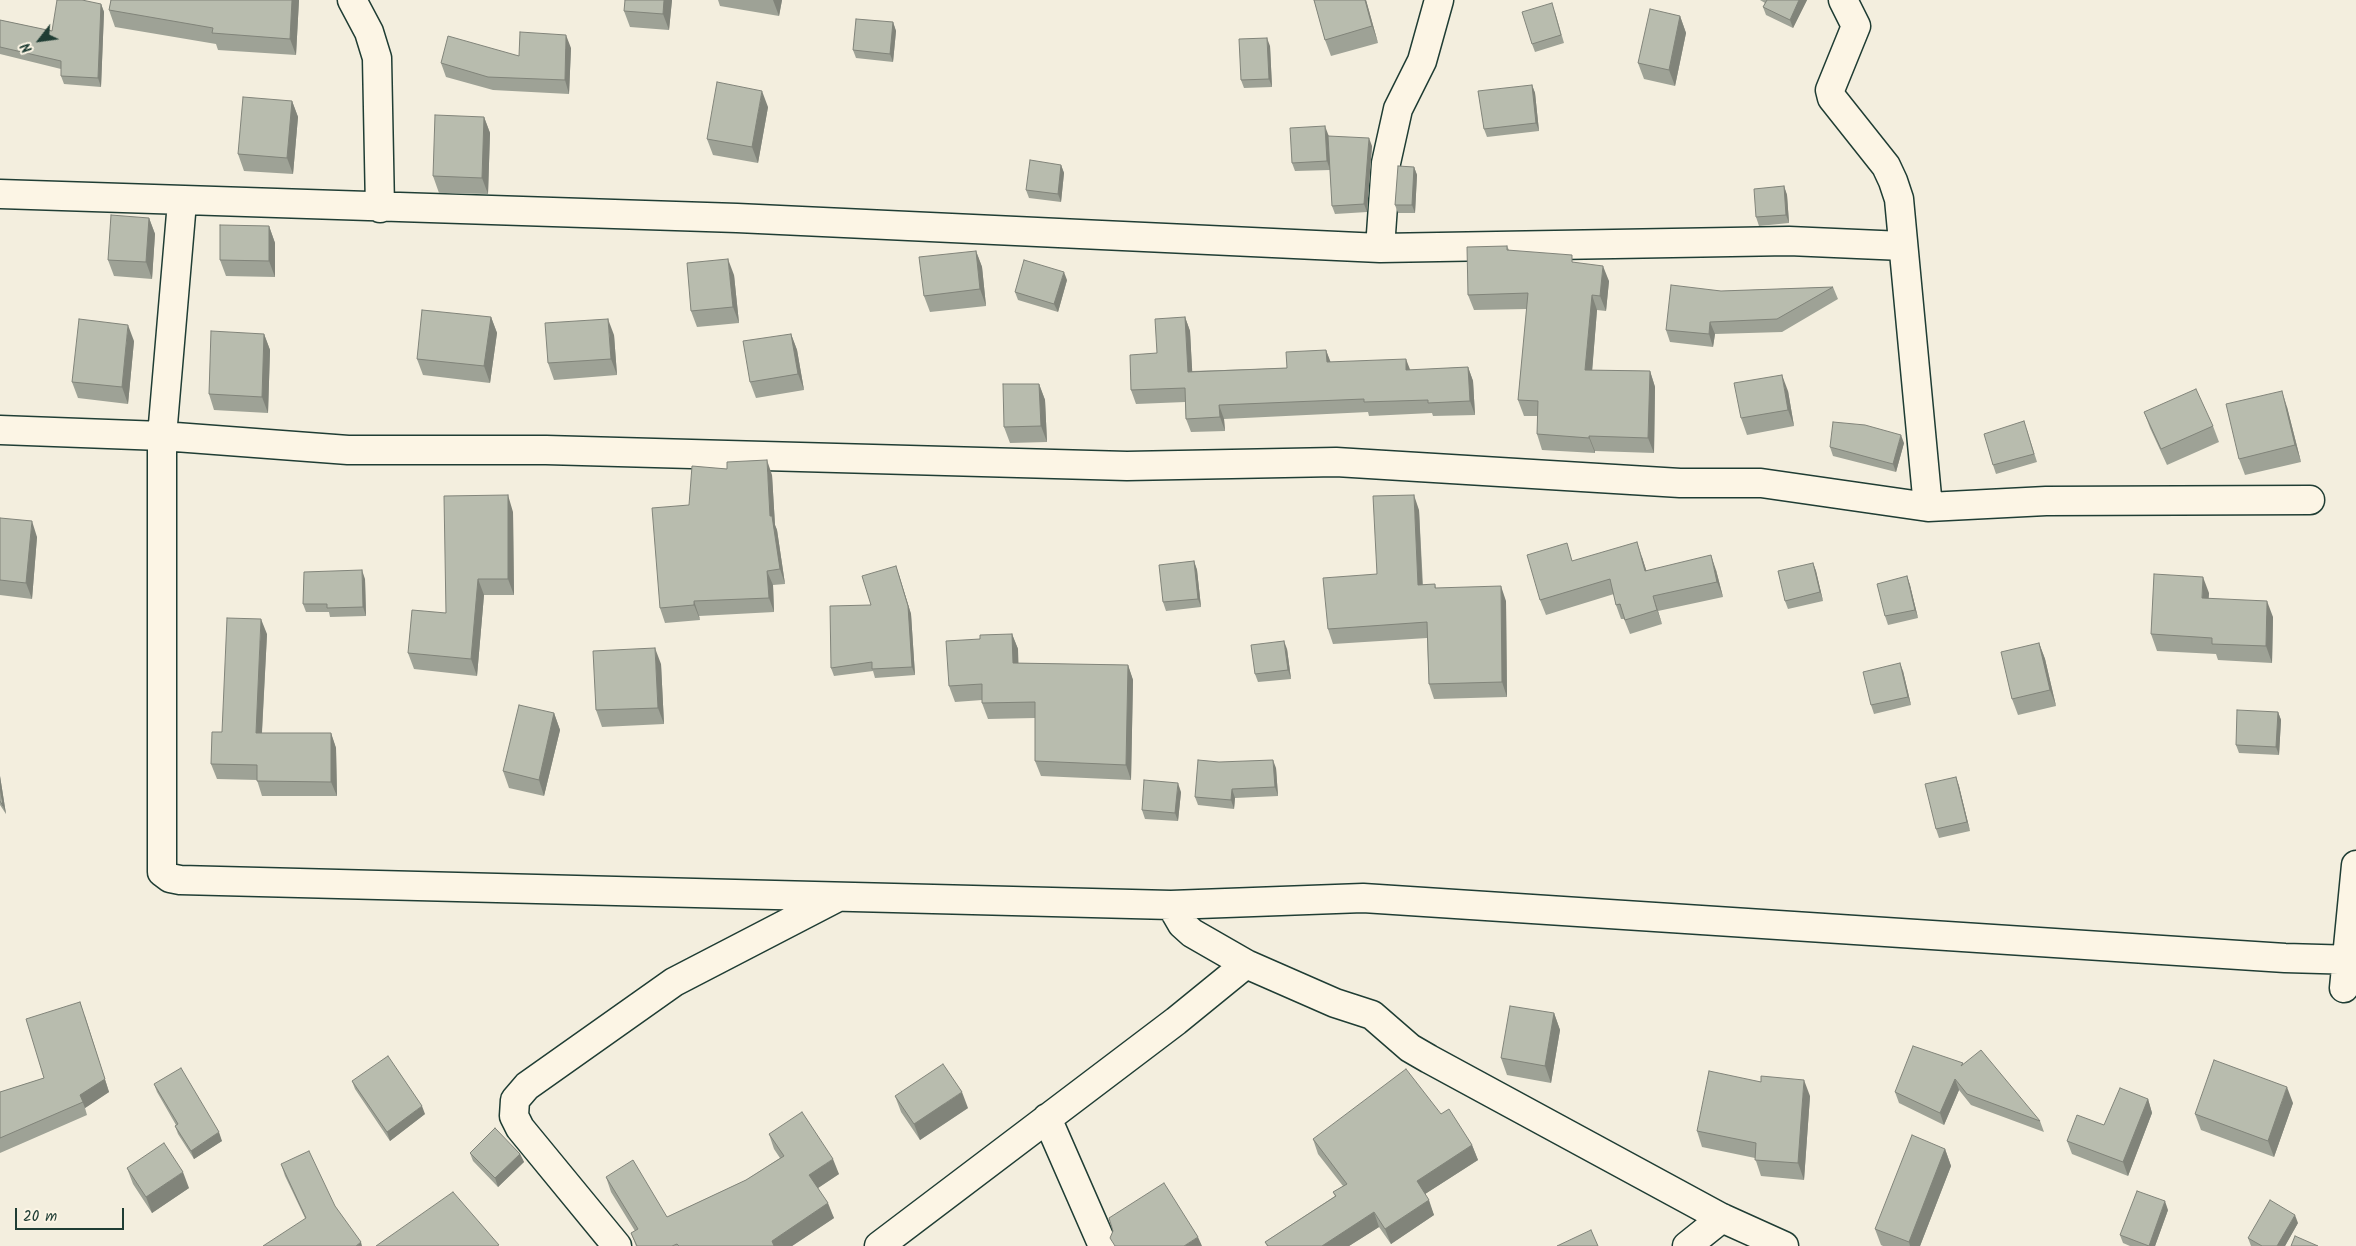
<!DOCTYPE html>
<html>
<head>
<meta charset="utf-8">
<style>
	body { margin:0 }
	#map { position:relative; width:2356px; height:1246px; overflow:hidden; background:#f3eede; font-family:Kalam,sans-serif }
	canvas { display:block }
	.north { position:absolute; left:15px; top:15px; width:50px; height:50px; -webkit-text-stroke:4px #fcf5e5; paint-order:stroke; rotate:240deg; font-size:14px; font-weight:700; line-height:20px; text-align:center; color:#1f3d34 }
	.north::after { content:''; display:block; margin:auto; width:18px; height:22px; background:#1f3d34; clip-path:polygon(50% 0,100% 100%,50% 72%,0 100%) }
	.scale { position:absolute; left:15px; top:1208px; width:109px; height:22px; box-sizing:border-box; border:2px solid #1f3d34; border-top:0; padding-left:6px; font-size:15px; line-height:18px; white-space:nowrap; color:#1f3d34; -webkit-text-stroke:4px #fcf5e5; paint-order:stroke }
</style>
</head>
<body>
<div id="map">
<canvas width="2356" height="1246"></canvas>
<div class="north">N</div>
<div class="scale">20 m</div>
</div>
<script>
const context = document.querySelector('canvas').getContext('2d');
context.lineJoin = 'round';
const shape = rows => new Path2D(rows.map(r => 'M' + r).join(''));
function stroke(path, color, width, dash) { context.strokeStyle = color; context.lineWidth = width; context.lineCap = dash ? 'butt' : 'round'; context.setLineDash(dash || []); context.stroke(path); }
function paint(path, color) { context.fillStyle = color; context.fill(path, 'evenodd'); }
const minor = shape([
	[352,0,369,32,377,58,380,208],
	[1843,0,1856,26,1830,90,1832,98,1886,166,1893,181,1899,199,1928,507],
	[0,194,737,218,1380,248,1789,241,1903,246],
	[182,202,162,436,162,872,170,878,180,880,1171,905,1363,898,2285,958,2356,960],
	[1380,248,1386,163,1398,109,1422,61,1439,0],
	[0,430,162,436,348,450,546,450,1127,466,1336,462,1680,483,1761,483,1928,507,2046,501,2310,500],
	[1171,905,1182,924,1192,933,1246,964,1335,1003,1372,1015,1410,1048,1429,1059,1722,1218,1784,1246],
	[2344,988,2356,865],
	[1047,1118,1103,1246],
	[617,1246,520,1128,514,1116,515,1100,527,1086,674,982,836,898],
	[879,1246,1176,1021,1246,964],
	[1687,1246,1722,1218]
]);
stroke(minor, '#1f3d34', 31);
stroke(minor, '#fcf5e5', 28);
paint(shape([
	[111,0,299,0,296,55,218,50,216,44,115,27,109,10],
	[672,0,669,30,630,27,624,11],
	[718,0,782,0,779,16,720,6],
	[1314,0,1366,0,1378,43,1331,56,1325,40],
	[1760,0,1807,0,1793,28,1766,15,1763,7,1765,3],
	[101,4,104,12,101,87,64,84,61,76,61,69,0,54,0,20,52,31],
	[1555,12,1564,43,1535,52,1532,44],
	[1680,16,1686,33,1675,86,1644,79,1638,63],
	[893,22,896,31,893,62,856,58,853,50],
	[1270,46,1272,87,1244,88,1241,80],
	[571,48,569,94,493,90,446,77,441,63,519,56],
	[1532,85,1535,93,1539,131,1487,137,1484,129],
	[292,101,298,117,293,174,244,171,238,154],
	[768,107,758,163,713,155,707,139],
	[484,117,490,133,488,194,439,193,433,176],
	[1328,134,1329,136,1372,146,1367,212,1335,214,1332,206,1330,170,1295,171,1292,163],
	[1061,165,1064,173,1061,202,1029,198,1026,190],
	[1414,167,1417,175,1415,213,1398,213,1395,205],
	[1784,186,1787,195,1789,223,1759,226,1756,217],
	[149,218,155,234,152,279,114,276,108,260],
	[269,226,275,243,275,277,226,276,220,260],
	[1507,246,1509,250,1575,263,1609,281,1606,311,1597,310,1592,370,1650,371,1655,387,1654,453,1595,451,1595,453,1542,450,1537,434,1538,416,1524,416,1518,400,1527,309,1474,310,1468,295],
	[976,251,982,267,986,306,930,312,924,296],
	[734,275,739,323,697,327,691,311],
	[1067,280,1058,312,1018,300,1015,292],
	[1833,287,1838,299,1782,332,1715,334,1713,347,1670,342,1666,330,1721,291],
	[491,317,497,333,490,383,423,375,417,359],
	[1185,317,1190,331,1192,371,1287,368,1326,350,1330,362,1410,370,1468,367,1473,381,1475,415,1433,416,1432,413,1369,416,1368,412,1224,419,1225,431,1191,432,1186,419,1185,402,1136,404,1131,390,1157,353],
	[264,334,270,350,268,413,214,410,209,394],
	[791,334,797,350,804,390,756,398,750,382],
	[614,335,617,375,554,380,548,363],
	[134,341,128,404,78,398,72,382],
	[1039,384,1045,400,1047,442,1010,443,1004,427],
	[1788,391,1794,426,1747,435,1741,418],
	[2287,407,2301,462,2245,475,2239,459],
	[2144,412,2213,426,2219,442,2167,465,2150,428],
	[2027,430,2037,462,1996,474,1993,465],
	[1904,443,1896,472,1833,456,1830,447],
	[772,475,775,525,777,530,785,584,773,585,774,612,699,616,700,620,665,623,660,608],
	[1419,510,1423,585,1435,584,1436,588,1506,601,1507,697,1434,699,1429,684,1427,638,1333,644,1328,629,1377,574],
	[513,512,514,595,484,595,477,676,414,669,408,653,446,613],
	[0,518,37,537,32,599,0,595],
	[1642,557,1646,570,1716,570,1723,597,1658,611,1662,624,1630,634,1624,619,1621,619,1616,605,1614,594,1546,615,1540,600,1573,561],
	[1194,561,1197,570,1201,607,1166,611,1163,602],
	[1813,563,1816,571,1823,601,1788,609,1785,601],
	[899,575,911,614,915,675,875,678,873,671,834,676,831,668,871,605],
	[1907,576,1910,585,1918,618,1888,625,1885,616],
	[365,579,366,616,330,617,329,612,306,612,303,604],
	[2209,593,2208,598,2273,617,2272,663,2218,660,2216,654,2157,651,2151,634],
	[267,634,262,733,331,733,336,748,337,796,262,796,257,780,217,779,211,764,222,732],
	[1012,634,1018,649,1018,663,1128,665,1133,680,1131,780,1041,776,1035,761,1035,718,988,719,982,703,982,700,955,702,949,686,980,639],
	[2039,643,2045,659,2056,706,2018,715,2012,699],
	[1287,649,1291,679,1258,682,1255,674],
	[661,664,664,724,602,727,596,710],
	[1903,671,1911,705,1874,714,1871,705],
	[2278,712,2281,720,2279,755,2239,753,2236,745],
	[554,713,560,730,544,796,509,788,503,771],
	[1276,768,1278,796,1235,798,1234,809,1198,805,1195,797],
	[0,776,6,814,0,805],
	[1956,777,1959,786,1970,831,1939,838,1936,829],
	[1181,792,1178,821,1145,819,1142,810],
	[1554,1013,1560,1030,1551,1083,1507,1075,1501,1058],
	[85,1016,109,1092,85,1108,87,1115,0,1153,0,1092,44,1078],
	[1963,1063,1963,1064,2040,1121,2044,1132,1971,1105,1959,1090,1944,1125,1899,1103,1895,1092],
	[352,1081,425,1114,390,1141,355,1089],
	[154,1084,222,1141,194,1159,178,1134,175,1126,176,1125,157,1092],
	[895,1096,968,1108,920,1140,901,1112],
	[1810,1096,1804,1180,1761,1176,1755,1158,1702,1147,1697,1131],
	[2148,1099,2152,1113,2128,1176,2072,1154,2067,1141,2104,1125],
	[2293,1103,2274,1157,2201,1130,2195,1114],
	[1441,1114,1472,1145,1478,1160,1425,1194,1434,1215,1391,1244,1379,1227,1349,1246,1267,1246,1265,1242,1335,1196,1333,1192,1343,1186,1318,1154,1313,1139],
	[769,1134,839,1174,818,1188,834,1218,792,1246,636,1246,631,1233,635,1231,611,1192,606,1177,667,1217,746,1180,780,1158,774,1149],
	[1945,1149,1951,1166,1920,1246,1883,1246,1881,1245,1875,1229],
	[470,1153,520,1154,524,1162,498,1187,473,1161],
	[281,1164,335,1206,305,1218,285,1176],
	[127,1168,189,1188,152,1213,133,1184],
	[2168,1210,2155,1246,2130,1246,2123,1243,2120,1235],
	[2298,1223,2285,1246,2251,1246,2248,1238]
]), '#9ea296');
paint(shape([
	[292,0,299,0,296,55,290,39],
	[664,0,672,0,669,30,663,14],
	[773,0,782,0,779,16],
	[1365,0,1366,0,1378,43,1372,26],
	[1799,0,1807,0,1793,28,1790,20],
	[101,4,104,12,101,87,98,78],
	[1680,16,1686,33,1675,86,1669,70],
	[893,22,896,31,893,62,890,54],
	[566,35,571,48,569,94,565,80],
	[1267,38,1270,46,1272,87,1269,79],
	[1532,85,1535,93,1539,131,1536,123],
	[762,91,768,107,758,163,752,147],
	[292,101,298,117,293,174,287,158],
	[484,117,490,133,488,194,482,178],
	[1325,126,1328,134,1330,170,1327,161],
	[1369,138,1372,146,1367,212,1364,204],
	[1061,165,1064,173,1061,202,1058,194],
	[1414,167,1417,175,1415,213,1412,205],
	[1784,186,1787,195,1789,223,1786,215],
	[149,218,155,234,152,279,146,262],
	[269,226,275,243,275,277,269,261],
	[976,251,982,267,986,306,980,289],
	[728,259,734,275,739,323,733,307],
	[1603,266,1609,281,1606,311,1600,296],
	[1064,272,1067,280,1058,312,1054,304],
	[1592,295,1597,310,1591,385,1585,370],
	[491,317,497,333,490,383,484,366],
	[1185,317,1190,331,1193,385,1188,372],
	[608,319,614,335,617,375,611,359],
	[1710,322,1715,334,1713,347,1709,334],
	[128,325,134,341,128,404,122,387],
	[264,334,270,350,268,413,262,397],
	[791,334,797,350,804,390,798,374],
	[1326,350,1331,363,1327,362],
	[1406,359,1411,372,1406,370],
	[1468,367,1473,381,1475,415,1470,401],
	[1650,371,1655,387,1654,453,1648,438],
	[1782,375,1788,391,1794,426,1788,410],
	[1039,384,1045,400,1047,442,1041,426],
	[2282,391,2287,407,2301,462,2295,445],
	[1219,405,1224,419,1225,431,1220,417],
	[1901,435,1904,443,1896,472,1893,464],
	[1589,436,1595,451,1595,453,1589,438],
	[767,460,772,475,775,525,777,530,785,584,780,569,770,516],
	[508,495,513,512,514,595,508,579],
	[1414,495,1419,510,1423,600,1418,585],
	[32,521,37,537,32,599,26,583],
	[1637,542,1642,557,1651,585,1645,571],
	[1711,555,1716,570,1723,597,1717,582],
	[1194,561,1197,570,1201,607,1198,599],
	[1813,563,1816,571,1823,601,1820,592],
	[896,566,911,614,915,675,912,667],
	[362,570,365,579,366,616,363,607],
	[767,571,773,585,774,612,769,598],
	[1907,576,1910,585,1918,618,1915,610],
	[2203,577,2209,593,2208,614,2202,598],
	[478,579,484,595,477,676,471,659],
	[1501,586,1506,601,1507,697,1502,682],
	[1653,596,1658,611,1662,624,1657,610],
	[694,601,699,616,700,620,694,605],
	[2267,601,2273,617,2272,663,2266,646],
	[261,619,267,634,261,748,256,733],
	[1012,634,1018,649,1019,679,1013,663],
	[1284,641,1287,649,1291,679,1288,670],
	[2039,643,2045,659,2056,706,2050,690],
	[655,648,661,664,664,724,658,708],
	[1900,663,1903,671,1911,705,1908,697],
	[1128,665,1133,680,1131,780,1126,765],
	[2278,712,2281,720,2279,755,2276,747],
	[554,713,560,730,544,796,539,780],
	[331,733,336,748,337,796,331,782],
	[1273,760,1276,768,1278,796,1275,787],
	[0,776,6,814,3,806,0,787],
	[1956,777,1959,786,1970,831,1967,822],
	[1178,783,1181,792,1178,821,1175,813],
	[1232,789,1235,798,1234,809,1231,800],
	[80,1002,109,1092,85,1108,80,1095],
	[1554,1013,1560,1030,1551,1083,1545,1066],
	[1955,1079,1959,1090,1944,1125,1940,1113],
	[1804,1080,1810,1096,1804,1180,1798,1163],
	[2287,1087,2293,1103,2274,1157,2268,1141],
	[962,1092,968,1108,920,1140,914,1124],
	[2148,1099,2152,1113,2128,1176,2123,1162],
	[422,1106,425,1114,390,1141,387,1132],
	[219,1132,222,1141,194,1159,191,1151],
	[1472,1145,1478,1160,1422,1196,1417,1181],
	[1945,1149,1951,1166,1920,1246,1910,1246,1909,1242],
	[520,1154,524,1162,498,1187,495,1178],
	[833,1159,839,1174,815,1190,809,1175],
	[183,1172,189,1188,152,1213,146,1197],
	[1429,1200,1434,1215,1391,1244,1385,1229],
	[2165,1201,2168,1210,2155,1246,2149,1246],
	[828,1203,834,1218,792,1246,774,1246,772,1241],
	[1374,1212,1379,1227,1349,1246,1322,1246],
	[2295,1215,2298,1223,2285,1246,2277,1246],
	[1198,1237,1202,1246,1184,1246],
	[361,1242,362,1246,356,1246]
]), '#81847a');
const building = shape([
	[57,0,82,0,101,4,98,78,61,76,61,61,0,47,0,20,52,31,57,0],
	[111,0,292,0,290,39,212,33,213,28,109,10,111,0],
	[625,0,664,0,663,14,624,11,625,0],
	[1314,0,1365,0,1372,26,1325,40,1314,0],
	[1767,0,1799,0,1790,20,1763,7,1767,0],
	[1552,3,1561,35,1532,44,1522,12,1552,3],
	[1650,9,1680,16,1669,70,1638,63,1650,9],
	[856,19,893,22,890,54,853,50,856,19],
	[520,32,566,35,565,80,488,77,441,63,448,36,519,56,520,32],
	[1267,38,1269,79,1241,80,1239,39,1267,38],
	[717,82,762,91,752,147,707,139,717,82],
	[1532,85,1536,123,1484,129,1478,91,1532,85],
	[243,97,292,101,287,158,238,154,243,97],
	[435,115,484,117,482,178,433,176,435,115],
	[1325,126,1327,161,1292,163,1290,128,1325,126],
	[1328,136,1369,138,1364,204,1332,206,1328,136],
	[1030,160,1061,165,1058,194,1026,190,1030,160],
	[1398,166,1414,167,1412,205,1395,205,1398,166],
	[1784,186,1786,215,1756,217,1754,189,1784,186],
	[111,215,149,218,146,262,108,260,111,215],
	[220,225,269,226,269,261,220,260,220,225],
	[1507,246,1507,250,1572,255,1572,262,1603,266,1600,296,1592,295,1585,370,1650,371,1648,438,1589,436,1589,438,1537,434,1538,401,1518,400,1528,293,1468,295,1467,247,1507,246],
	[976,251,980,289,924,296,919,257,976,251],
	[728,259,733,307,691,311,687,263,728,259],
	[1024,260,1064,272,1054,304,1015,292,1024,260],
	[1671,285,1721,291,1833,287,1777,319,1710,322,1709,334,1666,330,1671,285],
	[422,310,491,317,484,366,417,359,422,310],
	[1185,317,1188,372,1287,368,1286,352,1326,350,1327,362,1406,359,1406,370,1468,367,1470,401,1428,403,1428,400,1364,402,1364,399,1219,405,1220,417,1186,419,1185,388,1131,390,1130,355,1157,353,1155,319,1185,317],
	[79,319,128,325,122,387,72,382,79,319],
	[608,319,611,359,548,363,545,323,608,319],
	[211,331,264,334,262,397,209,394,211,331],
	[791,334,798,374,750,382,743,341,791,334],
	[1782,375,1788,410,1741,418,1734,383,1782,375],
	[1003,384,1039,384,1041,426,1004,427,1003,384],
	[2196,389,2213,426,2161,449,2144,412,2196,389],
	[2282,391,2295,445,2239,459,2226,404,2282,391],
	[2024,421,2034,454,1993,465,1984,434,2024,421],
	[1833,422,1865,425,1901,435,1893,464,1830,447,1833,422],
	[767,460,770,516,772,516,780,569,767,571,769,598,694,601,694,605,660,608,652,508,689,505,692,466,727,469,727,462,767,460],
	[508,495,508,579,478,579,471,659,408,653,412,610,446,613,444,496,508,495],
	[1414,495,1418,585,1435,584,1435,588,1501,586,1502,682,1429,684,1427,622,1328,629,1323,578,1377,574,1373,496,1414,495],
	[0,518,32,521,26,583,0,580,0,518],
	[1637,542,1645,571,1711,555,1717,582,1653,596,1657,610,1625,620,1620,604,1616,605,1610,579,1540,600,1527,555,1567,543,1572,561,1637,542],
	[1194,561,1198,599,1163,602,1159,565,1194,561],
	[1813,563,1820,592,1785,601,1778,571,1813,563],
	[896,566,908,606,912,667,872,669,872,662,831,668,830,606,871,605,862,576,896,566],
	[362,570,363,607,327,608,327,604,303,604,304,572,362,570],
	[2154,574,2203,577,2202,598,2267,601,2266,646,2212,644,2212,638,2151,634,2154,574],
	[1907,576,1915,610,1885,616,1877,584,1907,576],
	[227,618,261,619,256,733,331,733,331,782,257,781,257,765,211,764,212,732,222,732,227,618],
	[1012,634,1013,663,1128,665,1126,765,1035,761,1035,702,982,703,982,684,949,686,946,641,980,639,980,635,1012,634],
	[1284,641,1288,670,1255,674,1251,645,1284,641],
	[2039,643,2050,690,2012,699,2001,652,2039,643],
	[655,648,658,708,596,710,593,651,655,648],
	[1900,663,1908,697,1871,705,1863,672,1900,663],
	[519,705,554,713,539,780,503,771,519,705],
	[2237,710,2278,712,2276,747,2236,745,2237,710],
	[1198,760,1219,762,1273,760,1275,787,1232,789,1231,800,1195,797,1198,760],
	[1956,777,1967,822,1936,829,1925,784,1956,777],
	[1144,780,1178,783,1175,813,1142,810,1144,780],
	[0,787,3,806,0,801,0,787],
	[80,1002,105,1079,80,1095,83,1102,0,1138,0,1092,44,1078,26,1019,80,1002],
	[1510,1006,1554,1013,1545,1066,1501,1058,1510,1006],
	[1913,1046,1963,1063,1961,1066,1981,1050,2040,1121,1967,1094,1955,1079,1940,1113,1895,1092,1913,1046],
	[388,1056,422,1106,387,1132,352,1081,388,1056],
	[2214,1060,2287,1087,2268,1141,2195,1114,2214,1060],
	[943,1064,962,1092,914,1124,895,1096,943,1064],
	[181,1068,219,1132,191,1151,175,1126,178,1124,154,1084,181,1068],
	[1406,1069,1441,1114,1449,1109,1472,1145,1417,1181,1429,1200,1385,1229,1374,1212,1322,1246,1268,1246,1265,1242,1336,1196,1333,1192,1347,1184,1313,1139,1406,1069],
	[1709,1071,1761,1082,1761,1076,1804,1080,1798,1163,1755,1160,1756,1143,1697,1131,1709,1071],
	[2120,1088,2148,1099,2123,1162,2067,1141,2077,1115,2104,1125,2120,1088],
	[802,1112,833,1159,809,1175,828,1203,772,1241,774,1246,679,1246,677,1244,672,1246,637,1246,631,1233,638,1229,606,1177,633,1160,667,1217,746,1180,784,1156,769,1134,802,1112],
	[495,1128,520,1154,495,1178,470,1153,495,1128],
	[1912,1135,1945,1149,1909,1242,1875,1229,1912,1135],
	[164,1143,183,1172,146,1197,127,1168,164,1143],
	[309,1151,335,1206,361,1242,356,1246,263,1246,306,1218,281,1164,309,1151],
	[1164,1183,1198,1237,1184,1246,1115,1246,1110,1238,1113,1231,1109,1218,1164,1183],
	[2137,1191,2165,1201,2149,1246,2120,1235,2137,1191],
	[453,1192,499,1245,497,1246,376,1246,453,1192],
	[2270,1200,2295,1215,2277,1246,2262,1246,2248,1238,2270,1200],
	[1591,1230,1598,1246,1557,1246,1591,1230],
	[2295,1236,2318,1246,2291,1246,2295,1236]
]);
paint(building, '#b8bcae');
stroke(building, '#81847a', 1);
</script>
</body>
</html>
